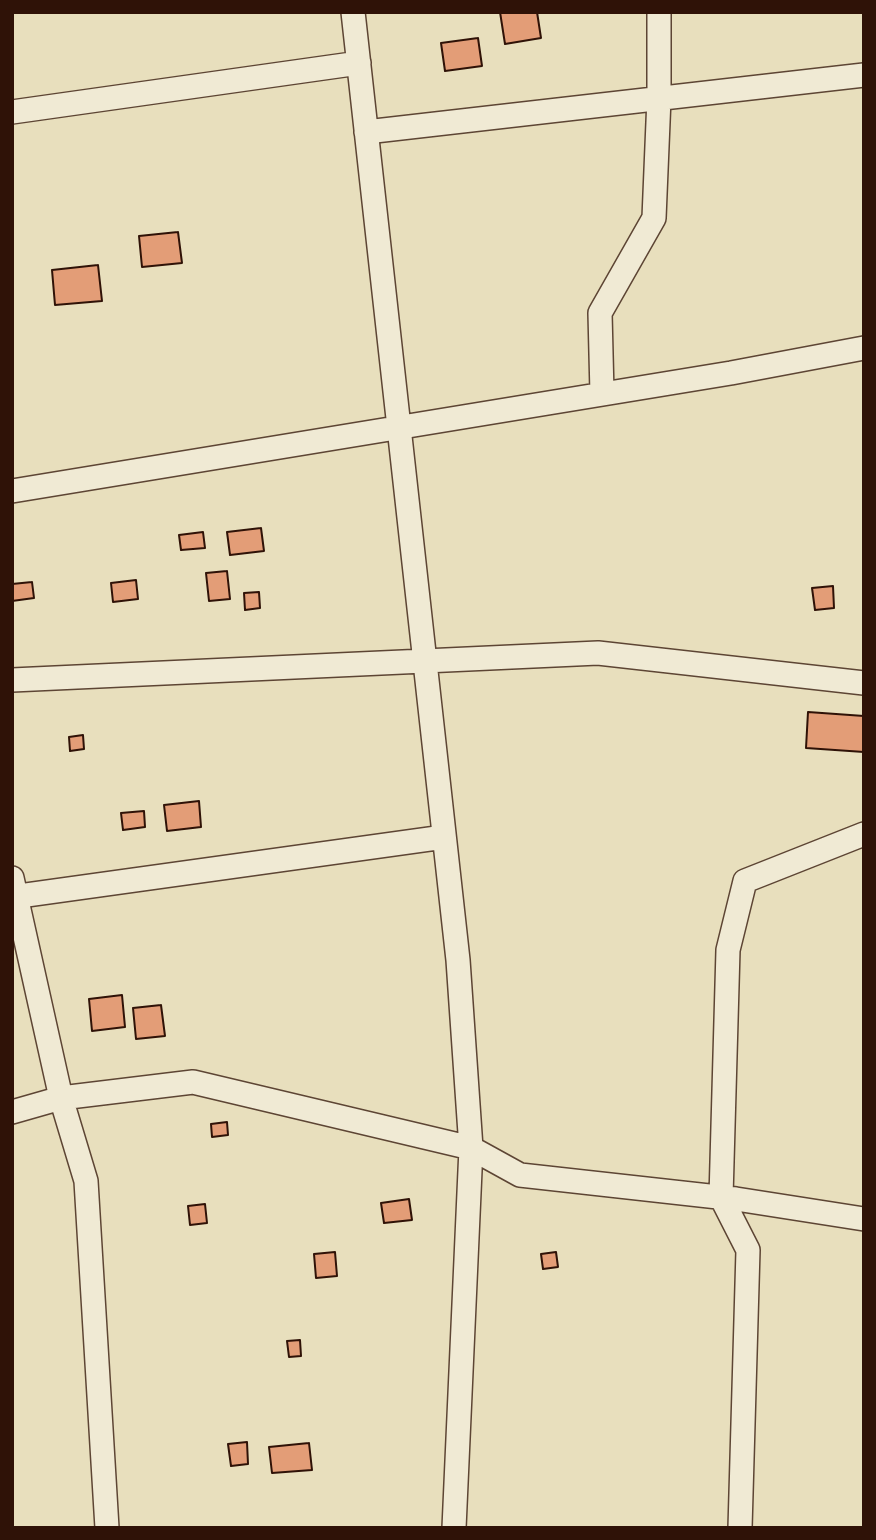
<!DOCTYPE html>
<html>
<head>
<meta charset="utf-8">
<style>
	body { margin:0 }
	#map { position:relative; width:876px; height:1540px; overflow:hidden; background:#e8dfbd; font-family:"IM FELL French Canon",serif }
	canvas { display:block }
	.frame { position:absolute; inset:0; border:14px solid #2f1207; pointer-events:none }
</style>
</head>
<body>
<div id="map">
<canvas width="876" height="1540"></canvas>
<div class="frame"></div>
</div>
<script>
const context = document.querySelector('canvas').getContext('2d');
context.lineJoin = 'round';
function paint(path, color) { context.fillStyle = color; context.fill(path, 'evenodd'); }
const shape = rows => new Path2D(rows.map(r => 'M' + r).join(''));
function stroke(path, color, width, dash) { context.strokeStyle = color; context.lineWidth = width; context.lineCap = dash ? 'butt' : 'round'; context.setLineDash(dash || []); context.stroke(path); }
const building = shape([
	[500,12,537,12,541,38,505,44,500,12],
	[478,38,482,66,445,71,441,43,478,38],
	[178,232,182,263,142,267,139,236,178,232],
	[98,265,102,301,55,305,52,270,98,265],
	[261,528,264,551,230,555,227,532,261,528],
	[203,532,205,548,181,550,179,535,203,532],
	[227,571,230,599,209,601,206,573,227,571],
	[136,580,138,599,113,602,111,583,136,580],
	[32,582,34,598,12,601,12,584,32,582],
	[833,586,834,608,815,610,812,588,833,586],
	[259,592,260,608,245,610,244,593,259,592],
	[808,712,864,716,864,752,806,748,808,712],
	[83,735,84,749,70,751,69,737,83,735],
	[199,801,201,827,167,831,164,805,199,801],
	[144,811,145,827,123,830,121,813,144,811],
	[122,995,125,1027,92,1031,89,999,122,995],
	[161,1005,165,1036,136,1039,133,1008,161,1005],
	[227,1122,228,1135,212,1137,211,1124,227,1122],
	[409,1199,412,1220,384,1223,381,1203,409,1199],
	[205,1204,207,1223,190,1225,188,1206,205,1204],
	[335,1252,337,1276,316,1278,314,1254,335,1252],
	[556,1252,558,1267,543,1269,541,1254,556,1252],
	[300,1340,301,1356,289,1357,287,1341,300,1340],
	[247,1442,248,1464,231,1466,228,1444,247,1442],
	[309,1443,312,1470,272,1473,269,1447,309,1443]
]);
paint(building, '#e39d77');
stroke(building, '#2f1207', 2);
const street = shape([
	[353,12,458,960,471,1148,454,1528],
	[12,112,359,63],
	[366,132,864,75],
	[602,394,600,313,654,218,659,98,659,12],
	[12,491,731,373,864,348],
	[12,680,598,653,864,683],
	[12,878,61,1098,86,1181,107,1528],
	[12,897,444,837],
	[12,1112,61,1098,193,1082,471,1148,520,1175,736,1199,864,1219],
	[740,1528,748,1250,721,1197,728,950,745,881,864,834]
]);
stroke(street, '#5d4534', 26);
stroke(street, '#f0ead4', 23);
</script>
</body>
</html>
